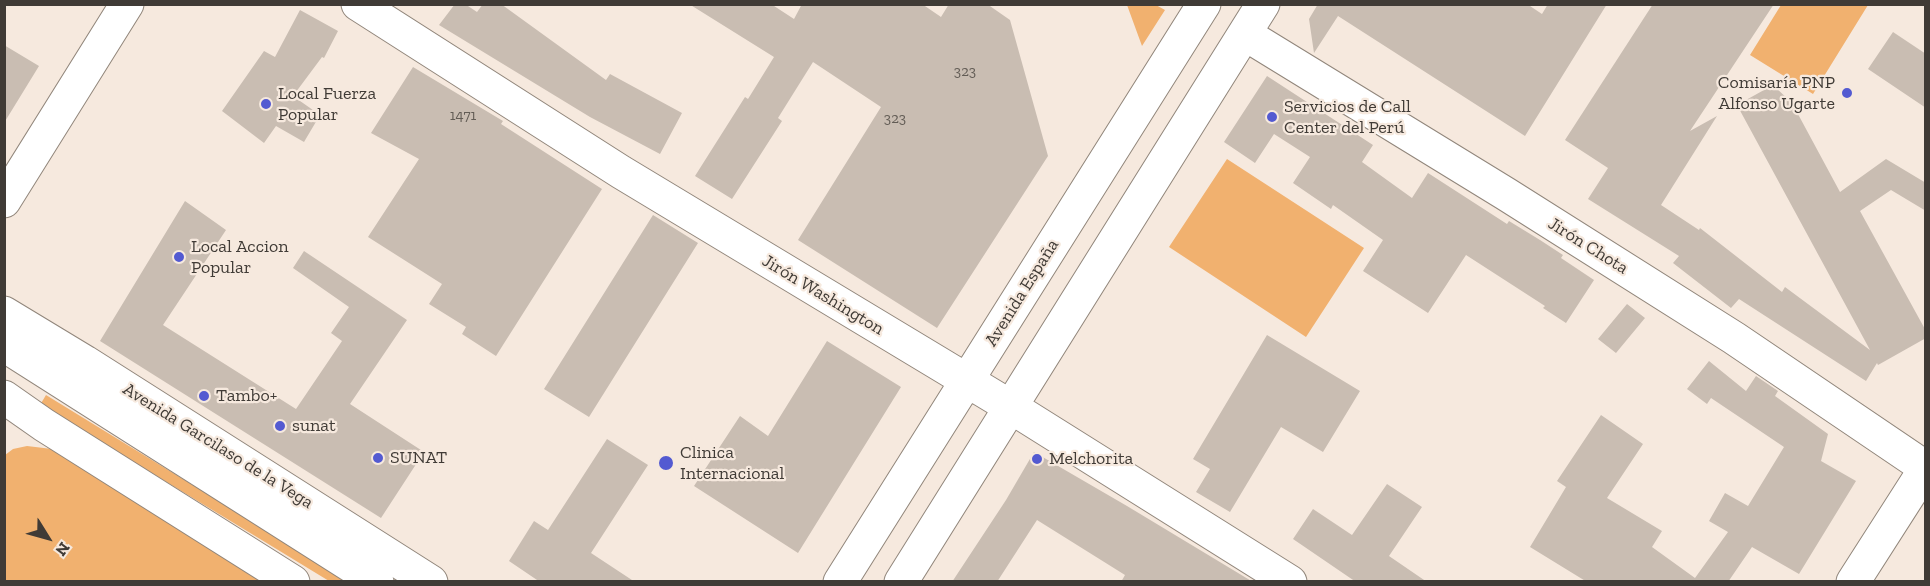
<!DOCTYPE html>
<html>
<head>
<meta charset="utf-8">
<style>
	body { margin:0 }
	#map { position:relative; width:1930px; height:586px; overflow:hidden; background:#f6e9de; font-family:"Zilla Slab",serif }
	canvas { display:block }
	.frame { position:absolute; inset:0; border:6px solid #403b36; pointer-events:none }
	.north { position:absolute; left:18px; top:508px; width:60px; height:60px; -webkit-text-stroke:4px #f6e9de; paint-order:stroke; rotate:127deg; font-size:16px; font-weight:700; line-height:24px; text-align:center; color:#403b36 }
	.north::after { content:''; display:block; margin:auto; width:21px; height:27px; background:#403b36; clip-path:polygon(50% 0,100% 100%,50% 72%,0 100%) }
</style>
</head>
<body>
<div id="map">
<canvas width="1930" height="586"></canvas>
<div class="frame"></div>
<div class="north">N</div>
</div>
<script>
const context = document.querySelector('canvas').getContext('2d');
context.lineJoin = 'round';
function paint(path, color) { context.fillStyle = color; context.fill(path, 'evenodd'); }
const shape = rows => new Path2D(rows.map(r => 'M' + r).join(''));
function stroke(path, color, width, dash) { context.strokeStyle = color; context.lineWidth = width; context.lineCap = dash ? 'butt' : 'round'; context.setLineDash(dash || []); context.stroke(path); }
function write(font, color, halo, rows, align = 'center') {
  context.font = font + ' "Zilla Slab",serif'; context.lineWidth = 4.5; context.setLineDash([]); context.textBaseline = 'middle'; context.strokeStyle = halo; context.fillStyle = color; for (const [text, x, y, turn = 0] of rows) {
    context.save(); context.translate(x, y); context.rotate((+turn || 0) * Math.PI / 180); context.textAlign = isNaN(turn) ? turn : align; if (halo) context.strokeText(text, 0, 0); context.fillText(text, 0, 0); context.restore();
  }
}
paint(shape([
	[1127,5,1156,5,1165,10,1142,46],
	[1781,5,1868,5,1813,94,1750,55],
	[1227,159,1364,248,1306,337,1169,247],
	[46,395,349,581,329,581,40,405],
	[27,446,52,449,264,582,5,582,5,455,13,449]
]), '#f1b16f');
paint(shape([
	[455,4,465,4,477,12,483,4,501,4,606,80,610,74,682,113,660,154,590,117,439,25],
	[689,4,771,4,794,19,802,4,922,4,941,17,949,4,987,4,1010,20,1048,156,937,328,798,240,881,107,813,62,778,118,782,121,732,199,695,176,745,97,748,99,774,57],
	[1318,4,1527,4,1542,14,1548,4,1607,4,1525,136,1338,16,1314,53,1309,19],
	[1653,4,1774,4,1690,131,1717,116,1661,205,1699,230,1700,228,1782,292,1785,287,1870,350,1737,105,1773,85,1792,103,1840,192,1886,159,1926,183,1926,211,1891,190,1860,211,1926,331,1926,338,1878,365,1877,363,1866,381,1739,299,1731,308,1673,263,1679,256,1588,199,1608,168,1565,140],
	[300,10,338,31,324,58,322,57,293,96,320,115,304,142,276,126,264,143,222,111,264,51,275,57],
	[1893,32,1926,54,1926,108,1868,69],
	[4,45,39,66,4,123],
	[413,67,503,121,501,124,602,189,496,356,462,334,466,327,429,304,442,284,368,237,419,159,371,133],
	[1267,76,1373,145,1362,162,1412,198,1428,173,1507,224,1509,221,1540,240,1563,255,1561,258,1594,280,1566,323,1543,308,1545,306,1466,255,1428,313,1363,271,1383,240,1333,205,1331,209,1293,183,1310,157,1274,134,1255,163,1224,142],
	[185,201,226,230,163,325,296,409,342,341,331,333,349,307,293,268,304,251,407,320,350,404,424,452,381,518,100,341],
	[653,215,698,243,589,417,544,389],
	[1627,304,1645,318,1616,353,1598,339],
	[1267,335,1360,391,1323,452,1281,427,1230,512,1196,492,1210,469,1193,459],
	[827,341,901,387,798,553,694,486,740,416,768,436],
	[1709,361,1746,391,1756,376,1778,391,1775,396,1828,434,1821,461,1856,481,1799,574,1752,547,1728,582,1587,582,1530,547,1566,487,1557,481,1601,415,1643,444,1607,498,1662,531,1652,547,1695,578,1728,532,1709,521,1725,493,1748,506,1784,447,1711,398,1707,404,1687,389],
	[607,439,648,465,591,553,635,582,540,582,509,561,534,521,548,530],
	[1034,452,1127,506,1253,582,1121,582,1125,575,1037,520,997,582,952,582,1006,500],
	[1387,484,1422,507,1389,556,1427,582,1356,582,1293,539,1313,509,1352,535]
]), '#c9bdb2');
const tertiary = shape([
	[358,4,621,172,1011,407,1290,582],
	[1245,34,1506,194,1734,338,1926,468],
	[840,582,1204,4],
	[901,582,1263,4]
]);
const secondary = shape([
	[1853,582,1926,468]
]);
const primary = shape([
	[4,201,127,4],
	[4,313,85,362,431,582],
	[4,345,377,582],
	[4,397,44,425,293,582]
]);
stroke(tertiary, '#91867b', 35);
stroke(secondary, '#91867b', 35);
stroke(primary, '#91867b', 35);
stroke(tertiary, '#fff', 33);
stroke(secondary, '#fff', 33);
stroke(primary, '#fff', 33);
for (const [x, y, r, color] of [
	[1847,93,6,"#535ad1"],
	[266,104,6,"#535ad1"],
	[1272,117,6,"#535ad1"],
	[179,257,6,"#535ad1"],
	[204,396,6,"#535ad1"],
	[280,426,6,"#535ad1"],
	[378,458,6,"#535ad1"],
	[1037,459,6,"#535ad1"],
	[666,463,8,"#535ad1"]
]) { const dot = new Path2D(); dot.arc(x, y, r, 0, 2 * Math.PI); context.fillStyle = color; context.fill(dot); stroke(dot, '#f6e9de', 2); }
write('15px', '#625c55', null, [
	["323",965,72],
	["1471",463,116],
	["323",895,119]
]);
write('18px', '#403b36', '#f6e9de', [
	["Comisaría PNP",1835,83,"right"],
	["Alfonso Ugarte",1835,104,"right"],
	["Local Fuerza",278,94],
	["Popular",278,115],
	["Servicios de Call",1284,107],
	["Center del Perú",1284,128],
	["Local Accion",191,247],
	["Popular",191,268],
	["Tambo+",216,396],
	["sunat",292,426],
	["Clinica",680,453],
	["Internacional",680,474],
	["SUNAT",390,458],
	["Melchorita",1049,459]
], 'left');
write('18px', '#403b36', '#f6e9de', [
	["Jirón Chota",1588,246,32],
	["Avenida España",1022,293,-58],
	["Jirón Washington",823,295,31],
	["Avenida Garcilaso de la Vega",218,446,32]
]);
</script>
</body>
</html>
